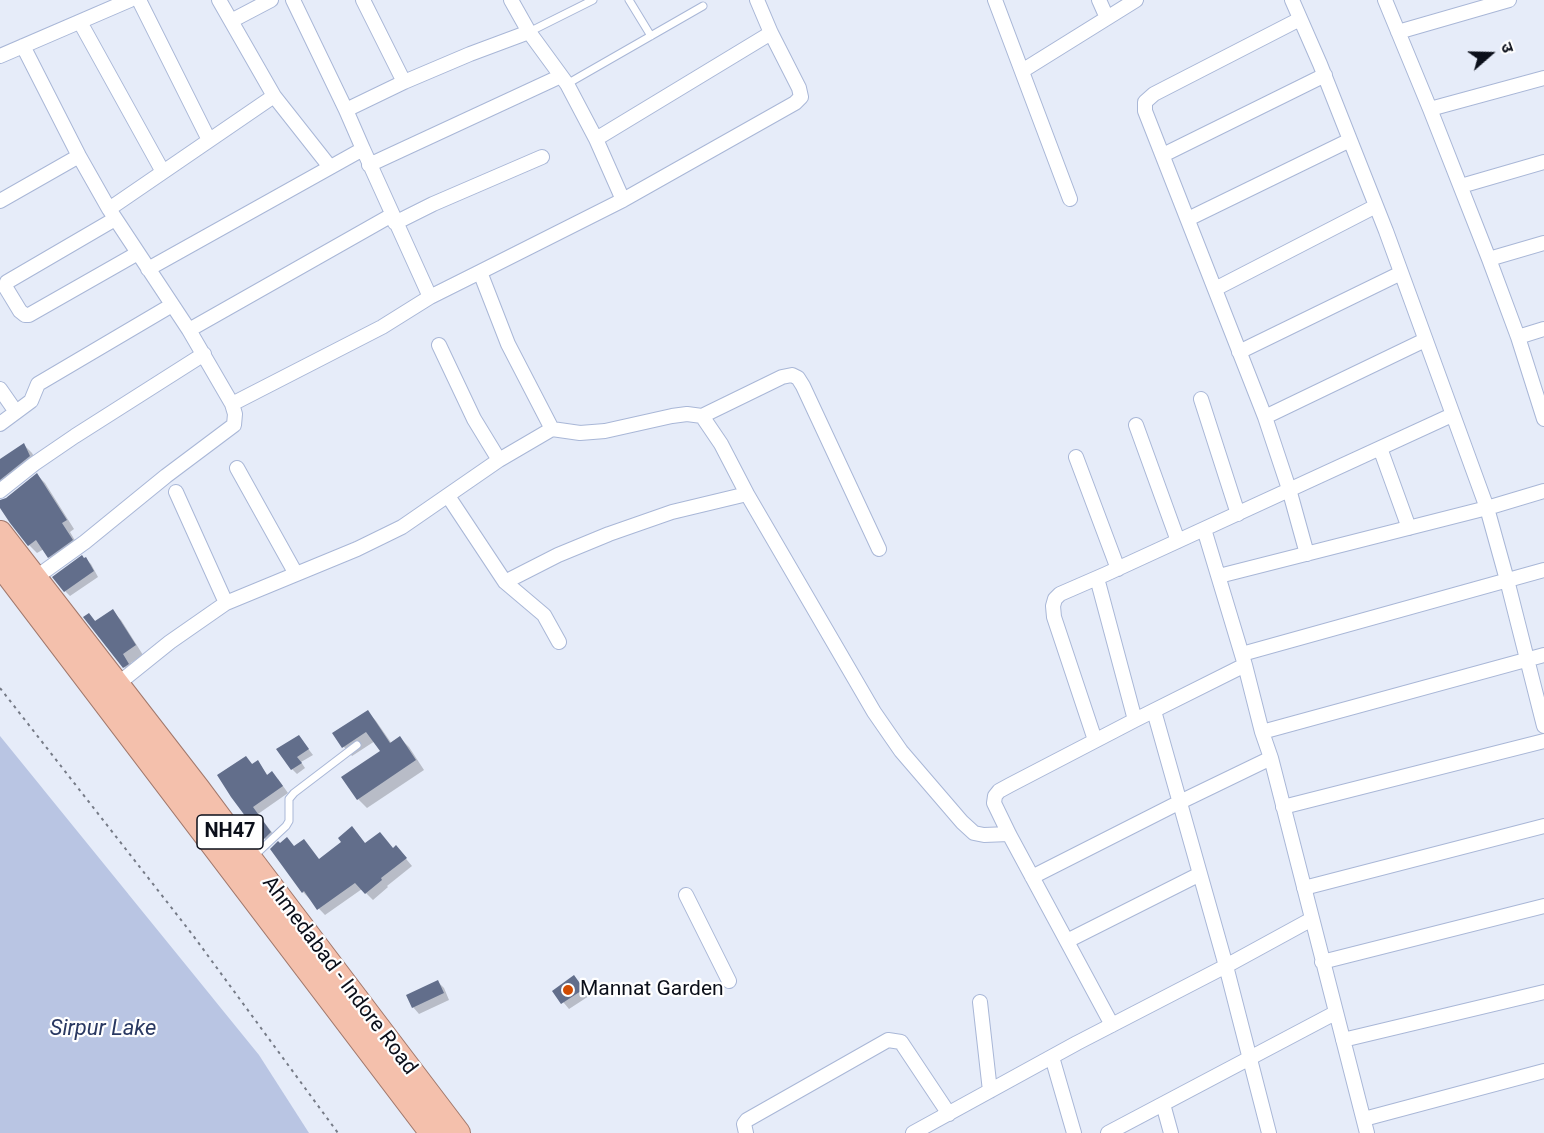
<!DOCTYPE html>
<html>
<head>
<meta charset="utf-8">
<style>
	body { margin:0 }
	#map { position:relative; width:1544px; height:1133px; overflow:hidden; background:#e6ecf9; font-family:Roboto,"Noto Sans Devanagari",sans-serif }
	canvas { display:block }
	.north { position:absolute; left:1460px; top:24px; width:60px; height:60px; -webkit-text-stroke:4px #fff; paint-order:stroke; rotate:70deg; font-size:16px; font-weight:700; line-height:24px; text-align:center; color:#0b0f1a }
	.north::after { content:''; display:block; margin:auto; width:21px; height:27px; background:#0b0f1a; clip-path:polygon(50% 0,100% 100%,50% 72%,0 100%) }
</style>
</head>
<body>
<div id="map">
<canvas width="1544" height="1133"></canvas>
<div class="north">उ</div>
</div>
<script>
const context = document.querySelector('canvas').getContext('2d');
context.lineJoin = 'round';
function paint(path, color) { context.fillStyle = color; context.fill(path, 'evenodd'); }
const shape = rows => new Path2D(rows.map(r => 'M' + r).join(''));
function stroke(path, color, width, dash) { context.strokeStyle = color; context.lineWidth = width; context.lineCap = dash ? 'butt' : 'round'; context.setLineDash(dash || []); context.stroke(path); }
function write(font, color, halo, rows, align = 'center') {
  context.font = font + ' Roboto,sans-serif'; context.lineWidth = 4.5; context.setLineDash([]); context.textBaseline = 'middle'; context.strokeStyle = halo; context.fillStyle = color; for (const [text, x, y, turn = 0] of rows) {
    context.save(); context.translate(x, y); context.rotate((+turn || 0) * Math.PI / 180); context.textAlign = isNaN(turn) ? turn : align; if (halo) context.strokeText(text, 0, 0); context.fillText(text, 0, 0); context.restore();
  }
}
paint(shape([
	[0,736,259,1055,309,1133,0,1133]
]), '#b9c5e3');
paint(shape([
	[24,445,32,453,38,464,0,496,0,461],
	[37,475,45,483,74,529,70,532,80,549,57,565,49,557,44,549,37,553,29,545,0,507,0,501,6,500],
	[86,559,91,564,98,577,70,596,65,591],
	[112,611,121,620,143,655,131,663,137,673,133,676,124,667,85,617,89,614,96,622],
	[368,712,376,721,392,744,400,738,409,747,424,770,367,808,358,799,343,777,382,751,375,741,352,756,344,747,335,734],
	[299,737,313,755,301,762,305,768,297,774,292,769],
	[246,758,253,765,258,762,268,776,278,779,288,793,258,814,277,839,270,845,232,796],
	[352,828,366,845,393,849,402,854,412,866,387,886,388,887,373,900,362,889,325,915,303,892,295,847,320,861,343,842],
	[574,977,589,996,569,1009,554,991],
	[438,982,444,988,449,1000,419,1014,413,1007]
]), '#0003');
paint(shape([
	[24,443,30,456,0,480,0,459],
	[37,473,67,520,62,523,73,540,48,558,36,540,28,546,10,523,0,508,0,500,6,498],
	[82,555,84,558,86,557,94,571,64,592,52,577],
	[113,609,136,645,123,654,129,664,123,668,83,617,89,613,95,621],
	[368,710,390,743,400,736,416,760,357,800,341,777,380,751,366,732,342,748,332,733],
	[299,735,309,749,297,757,302,763,291,770,276,749],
	[246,756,252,764,258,760,267,775,272,771,283,786,253,807,271,832,263,840,231,797,217,775],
	[352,826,365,843,380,832,393,848,396,845,407,858,381,878,382,880,365,894,355,883,317,910,304,891,302,893,270,849,278,841,280,843,287,837,294,846,304,839,319,859,341,842,338,838],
	[574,975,584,989,561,1004,552,991],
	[438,980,444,993,412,1008,406,995]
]), '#626e8b');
const service = shape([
	[629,0,651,36],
	[529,32,593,0],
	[567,84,703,6],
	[254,856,286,826,289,821,289,799,294,793,357,745]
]);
const minor = shape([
	[139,0,209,140],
	[219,0,274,96],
	[293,0,346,110,363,149],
	[363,0,404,82],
	[511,0,529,32,567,84,596,139,623,200],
	[995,0,1070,199],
	[1099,0,1107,18],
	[1292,0,1320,64,1386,231,1487,508,1507,580,1544,726],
	[1385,0,1430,109,1489,259,1518,337,1544,419],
	[1300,19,1154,94,1145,102,1145,111,1265,417,1289,489,1307,554],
	[231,21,271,0],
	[80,22,163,172],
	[1398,32,1509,0],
	[23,46,79,156,109,209,189,330,392,215],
	[0,56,130,0],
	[1022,71,1136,0],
	[1430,109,1544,78],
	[346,110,404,82,470,54,529,32],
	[596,139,771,33],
	[1163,155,1325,75],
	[369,165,561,76],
	[1461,186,1544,162],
	[0,201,79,156],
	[109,209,274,96,330,167],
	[115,219,7,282,6,285,6,288,20,311,25,315,29,315,138,253],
	[1188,219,1350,140],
	[395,223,433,204,542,157],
	[1489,259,1544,243],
	[148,269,363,149,430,297],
	[480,272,623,200,795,103,801,97,799,88,771,33,757,0],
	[1215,289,1376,206],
	[1518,337,1544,329],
	[439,345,474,419,499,460],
	[1239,352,1401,273],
	[0,389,16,412],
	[1201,399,1238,514],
	[702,416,782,377,792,375,798,378,803,386,879,549],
	[1265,417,1425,340],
	[0,424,31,401,38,384,172,305],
	[1136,425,1178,541],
	[552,429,580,433,605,431,672,416,687,414,702,416,721,444,747,494,874,712,901,751,962,822,974,833,984,835,1009,834],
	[1380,448,1409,528],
	[1076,457,1118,569],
	[237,468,296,574],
	[0,491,34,464,75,436,204,354],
	[176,492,226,603],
	[448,496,505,582,544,615,559,642],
	[1204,529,1245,665,1262,732,1271,758,1367,1133],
	[1219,576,1487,508,1544,491],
	[35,578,85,542,166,476,234,425,235,414,232,404,189,330],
	[1097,578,1135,720],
	[505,582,558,555,609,534,672,512,747,494],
	[1242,654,1544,570],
	[114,687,170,642,226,603,357,549,402,527,499,460,552,429,508,344,480,272,430,297,382,327,232,404],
	[1154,711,1226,966,1269,1133],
	[1262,732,1544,655],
	[1095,740,1054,617,1053,606,1055,599,1060,594,1106,574,1452,415],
	[1283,807,1544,741],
	[1032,877,1180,802,1271,758],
	[1304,888,1544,826],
	[686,895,729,981],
	[1067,941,1200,874],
	[1322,962,1544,906],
	[980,1002,990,1091],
	[1112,1025,1009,834,994,803,995,796,999,791,1010,785,1135,720,1245,665],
	[1343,1040,1544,992],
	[1052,1057,1074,1133],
	[1163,1104,1171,1133],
	[1364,1119,1544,1071],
	[746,1133,744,1124,747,1120,888,1040,901,1042,949,1114],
	[913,1133,1077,1043,1226,966,1312,919],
	[1108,1133,1335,1013]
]);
const trunk = shape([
	[0,533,198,789,250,859,458,1133],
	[0,564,432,1133]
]);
stroke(service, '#a9b7d7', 9);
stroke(minor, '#a9b7d7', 16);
stroke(trunk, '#a1786c', 26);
stroke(shape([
	[0,688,192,934,338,1133]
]), '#767b87', 2, [3, 4.5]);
stroke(service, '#fff', 7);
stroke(minor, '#fff', 14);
stroke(trunk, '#f4c0ac', 24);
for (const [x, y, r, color] of [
	[568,990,6,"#d04b02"]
]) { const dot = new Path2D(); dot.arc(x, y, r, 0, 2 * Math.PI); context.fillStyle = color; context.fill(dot); stroke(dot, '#fff', 2); }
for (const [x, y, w] of [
	[230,832,66]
]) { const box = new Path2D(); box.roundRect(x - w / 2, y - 17, w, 34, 4.5); context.fillStyle = '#fff'; context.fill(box); stroke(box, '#0b0f1a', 1.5); }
write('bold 20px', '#0b0f1a', null, [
	["NH47",230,832]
]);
write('21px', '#0b0f1a', '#fff', [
	["Ahmedabad - Indore Road",339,976,53]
]);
write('21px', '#0b0f1a', '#fff', [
	["Mannat Garden",580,990]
], 'left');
write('italic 22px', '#2a3962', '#fff', [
	["Sirpur Lake",103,1029]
]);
</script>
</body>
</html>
